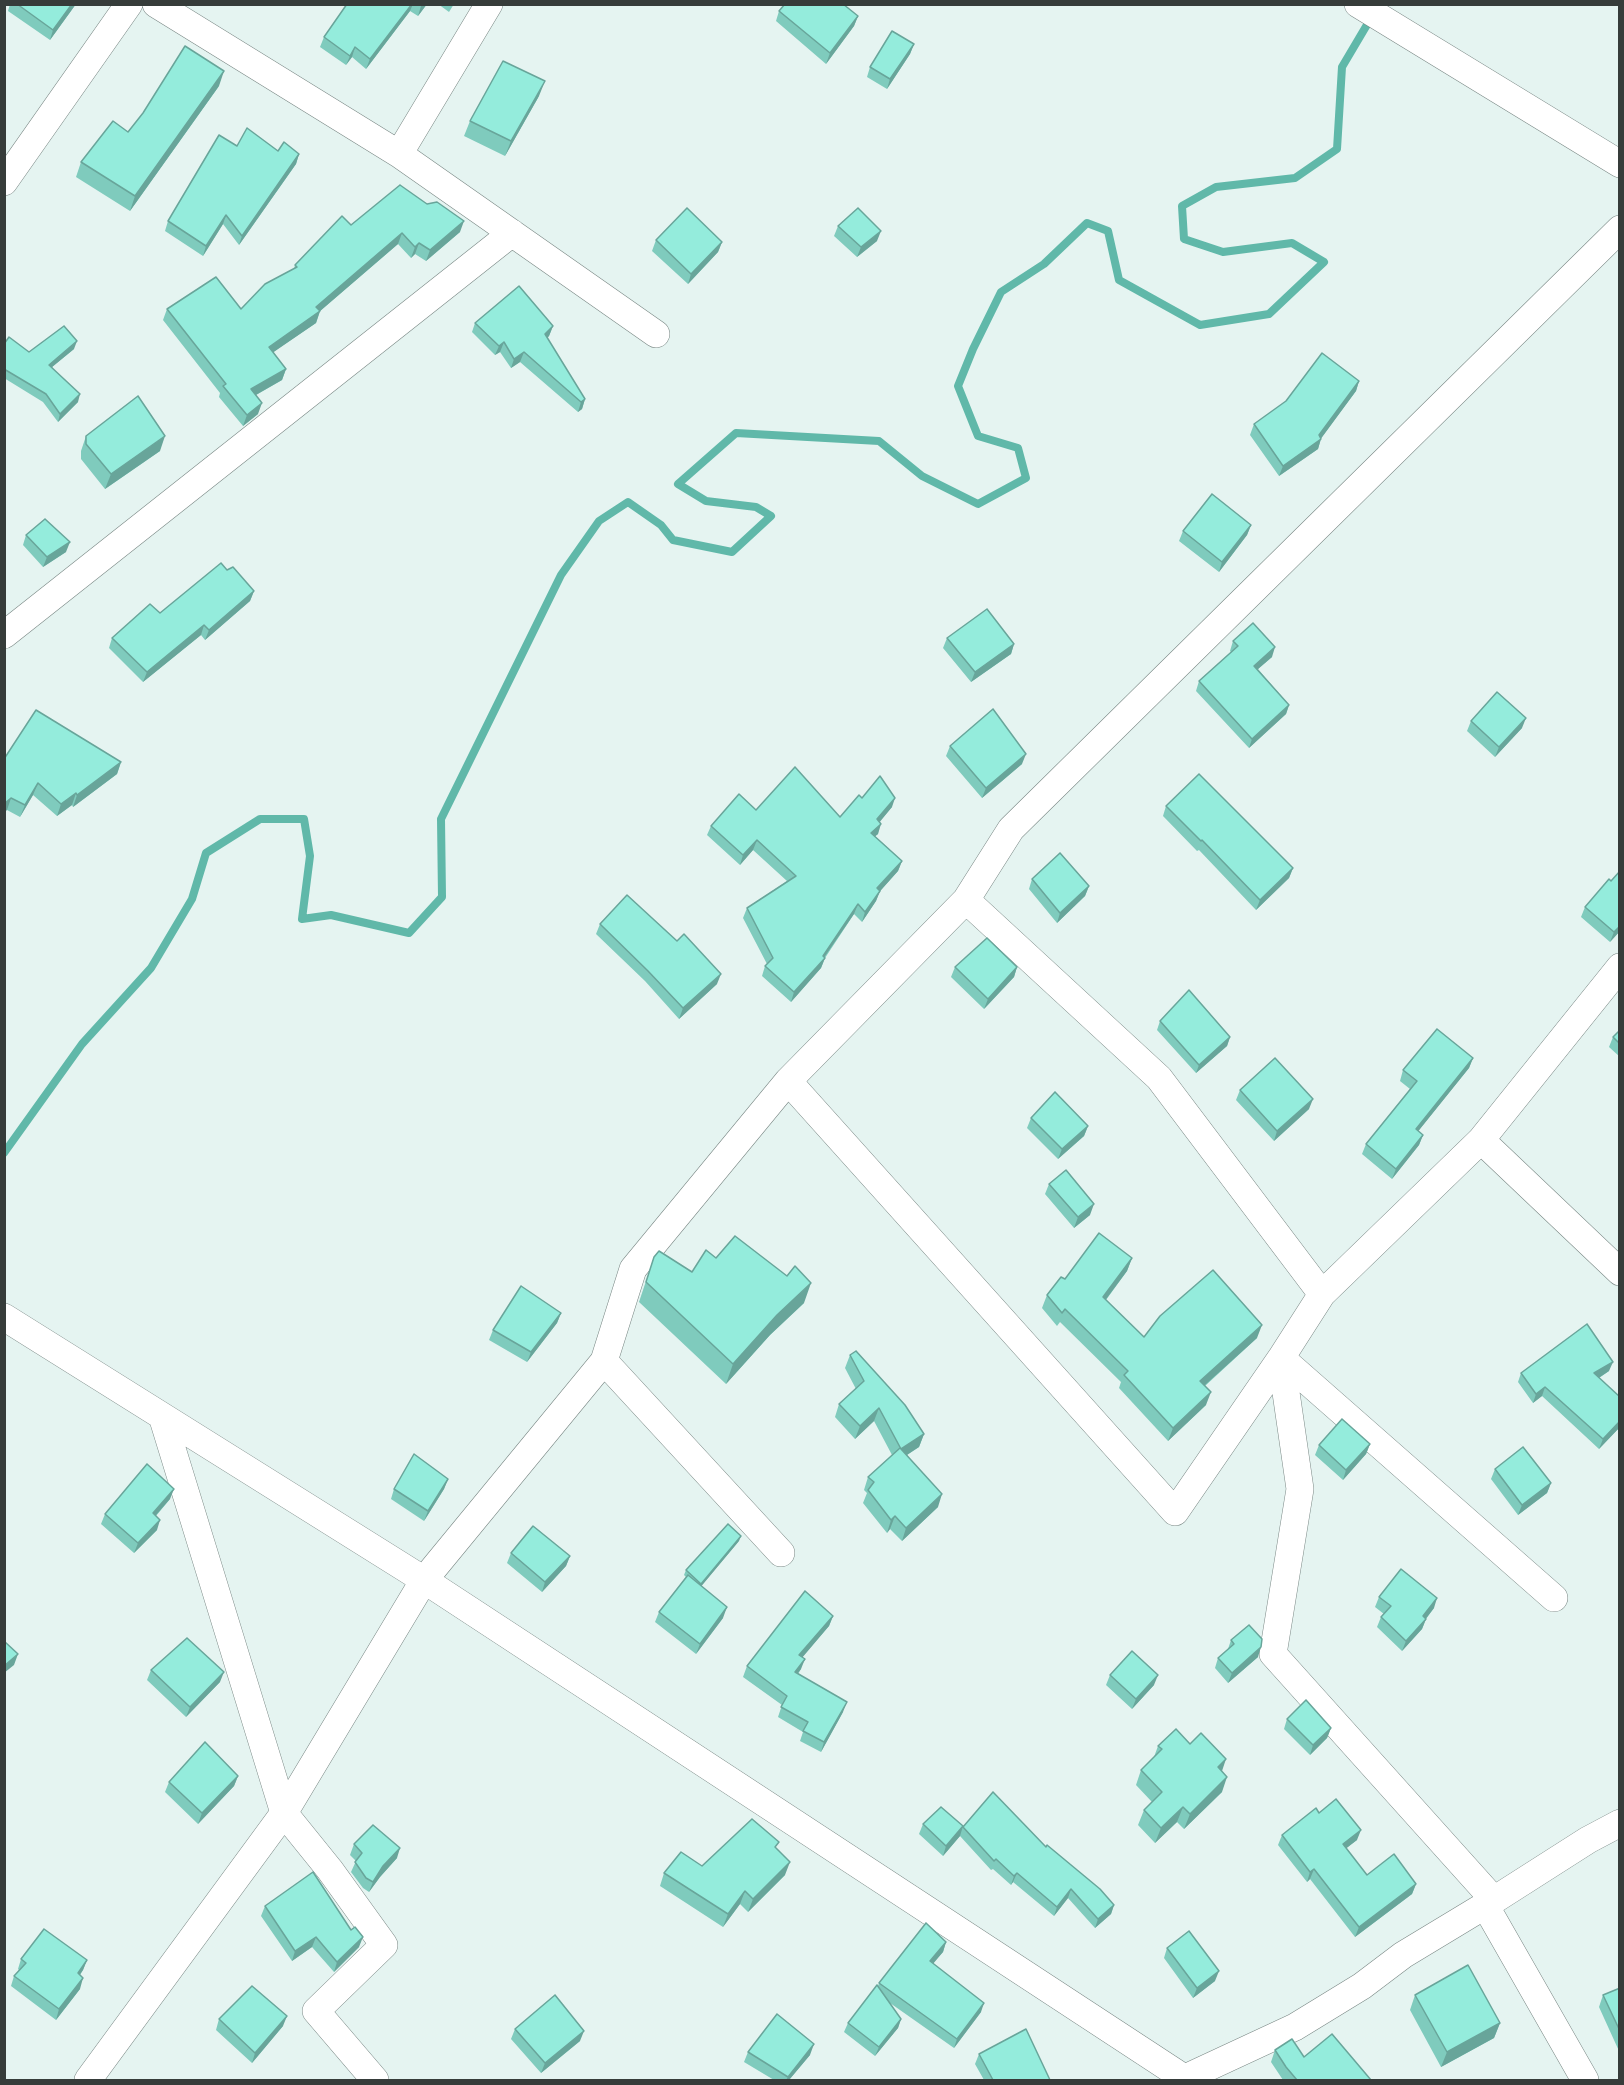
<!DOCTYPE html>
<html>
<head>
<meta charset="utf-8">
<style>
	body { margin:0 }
	#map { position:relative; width:1624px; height:2085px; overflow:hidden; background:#e5f4f1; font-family:"Fira Sans Condensed",sans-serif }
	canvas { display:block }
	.frame { position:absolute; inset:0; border:6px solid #363c3a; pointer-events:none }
</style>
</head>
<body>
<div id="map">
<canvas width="1624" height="2085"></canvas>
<div class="frame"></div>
</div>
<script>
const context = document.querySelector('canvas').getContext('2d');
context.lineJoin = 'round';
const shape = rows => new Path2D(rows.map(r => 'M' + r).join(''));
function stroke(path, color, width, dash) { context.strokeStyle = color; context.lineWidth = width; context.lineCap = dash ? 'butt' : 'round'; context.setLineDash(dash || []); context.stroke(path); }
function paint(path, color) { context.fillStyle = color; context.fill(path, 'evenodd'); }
stroke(shape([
	[4,1153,82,1044,151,968,192,899,206,853,260,819,304,819,310,856,302,919,331,915,409,933,442,897,441,819,561,575,599,521,628,502,661,525,673,540,732,552,771,516,756,507,706,501,678,484,736,433,879,441,922,476,978,504,1026,478,1018,448,978,436,958,386,973,349,1001,292,1044,264,1087,223,1108,231,1119,280,1200,325,1269,314,1324,262,1292,243,1223,252,1184,239,1182,206,1216,187,1295,178,1337,149,1342,67,1371,18]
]), '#60b8a9', 8);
const minor = shape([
	[156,4,399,154,656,334],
	[1358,4,1620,164],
	[399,154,489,4],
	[4,182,129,4],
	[4,635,512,233],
	[966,900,1159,1078,1322,1294],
	[788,1081,1175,1512,1281,1358,1322,1294,1481,1140,1620,967],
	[1481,1140,1620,1272],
	[4,1317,424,1580,1187,2080],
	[1281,1358,1300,1489,1273,1654,1494,1900],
	[1281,1358,1554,1598],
	[604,1361,781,1553],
	[162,1416,284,1813,330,1870,384,1945,316,2011,375,2080],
	[1485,1905,1585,2080],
	[88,2080,284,1813,424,1580,604,1361,633,1269,788,1081,966,900,1011,829,1620,229],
	[1181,2080,1295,2027,1362,1986,1403,1955,1494,1900,1588,1840,1620,1823]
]);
stroke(minor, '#788683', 28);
stroke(minor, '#fff', 27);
paint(shape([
	[10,4,76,4,50,40,8,11],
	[347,4,427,4,418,16,410,11,366,69,352,57,346,65,320,47,324,37],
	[438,4,454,4,449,12],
	[779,11,858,16,854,26,826,64,776,21],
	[914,44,910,54,887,89,867,77,870,67],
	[219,86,130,211,76,177,81,162,128,132],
	[539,96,505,156,464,136,470,121],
	[237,146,278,151,299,154,296,164,239,245,223,224,203,256,165,231,168,221],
	[351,225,460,232,426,261,415,254,411,258,398,244,320,311,316,323,273,352,286,369,282,380,256,395,258,414,243,426,219,397,220,393,163,320,167,309,241,309,294,269,295,265],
	[838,226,877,241,857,257,834,236],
	[656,240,722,242,718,252,688,284,652,251],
	[475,323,553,326,549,336,547,338,585,399,582,409,578,412,520,362,511,368,500,352,495,355,472,332],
	[4,344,29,352,74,349,52,367,78,402,58,422,43,402,4,378],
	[1359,381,1356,391,1321,438,1318,449,1279,476,1250,435,1254,424],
	[86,436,160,451,105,489,81,459,81,451],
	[1251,525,1247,535,1219,572,1179,541,1183,531],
	[26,535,66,552,43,567,23,545],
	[227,570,254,591,250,601,205,640,201,635,143,682,109,648,112,638,160,613],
	[947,638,1014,644,1011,654,971,682,943,648],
	[1233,641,1272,657,1258,669,1289,705,1286,714,1249,748,1196,691,1199,681,1231,652,1230,651],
	[1471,721,1522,728,1495,757,1467,731],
	[950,746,1022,764,982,798,946,756],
	[4,759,121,762,117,774,73,807,72,805,57,816,33,795,20,817,7,810,4,812],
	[862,798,892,807,879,822,878,834,875,836,902,861,898,871,880,891,876,901,862,922,854,914,825,958,821,968,791,1002,762,976,765,966,767,964,743,918,747,908,787,881,753,850,740,865,707,835,711,826,756,810,840,817],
	[1166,806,1293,868,1289,878,1256,910,1199,850,1197,851,1163,816],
	[1620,871,1620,931,1610,942,1581,917,1585,907,1611,881],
	[1032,879,1089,886,1085,896,1057,923,1029,889],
	[600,924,717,984,679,1019,645,981,596,934],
	[955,967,1017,967,1014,977,984,1009,951,977],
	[1160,1021,1230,1037,1227,1046,1196,1073,1157,1030],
	[1620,1030,1620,1057,1609,1047,1613,1037],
	[1473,1058,1469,1068,1418,1131,1423,1135,1419,1145,1392,1179,1362,1154,1366,1144,1410,1089,1400,1081,1403,1070],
	[1240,1090,1309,1109,1274,1141,1236,1100],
	[1031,1118,1088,1126,1084,1136,1058,1159,1027,1128],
	[1049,1184,1090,1215,1074,1228,1045,1194],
	[654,1257,692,1272,716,1258,804,1303,770,1335,726,1384,639,1302],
	[1132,1258,1127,1271,1106,1300,1144,1337,1257,1338,1205,1386,1206,1405,1168,1441,1119,1388,1121,1382,1060,1322,1057,1326,1042,1308,1047,1295,1065,1279],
	[561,1313,557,1323,527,1362,489,1340,493,1330],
	[850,1355,924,1434,919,1447,907,1455,938,1507,902,1541,890,1529,887,1533,863,1503,867,1493,864,1490,868,1477,892,1455,874,1421,855,1439,835,1417,839,1404,856,1389,845,1368],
	[1609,1371,1599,1378,1620,1397,1620,1427,1599,1449,1542,1396,1533,1403,1518,1382,1521,1373],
	[1370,1444,1366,1454,1343,1480,1315,1455,1319,1445],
	[1495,1469,1551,1483,1547,1493,1518,1515,1491,1479],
	[448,1479,444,1489,424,1521,391,1499,394,1489],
	[170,1499,156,1516,157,1530,134,1553,101,1524,105,1514],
	[739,1541,701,1586,723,1618,696,1654,655,1622,659,1612,686,1577,684,1575,686,1570],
	[511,1553,570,1556,566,1566,542,1592,507,1563],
	[1379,1597,1434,1608,1426,1619,1422,1629,1402,1651,1377,1627,1381,1617,1384,1614,1375,1607],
	[833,1616,829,1626,802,1657,801,1669,798,1674,843,1712,821,1752,800,1741,803,1732,778,1717,782,1705,743,1677,747,1666],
	[1231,1640,1258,1657,1228,1683,1215,1668,1218,1658,1228,1649],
	[151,1670,220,1682,186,1717,147,1680],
	[1110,1675,1154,1685,1132,1709,1106,1685],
	[1287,1719,1331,1728,1327,1738,1310,1755,1284,1729],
	[1190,1744,1222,1771,1222,1792,1184,1829,1177,1822,1155,1843,1138,1825,1144,1810,1152,1802,1136,1785,1141,1770,1154,1757,1158,1746],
	[238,1776,234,1786,198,1824,165,1792,169,1782],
	[1319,1813,1357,1840,1346,1848,1367,1875,1416,1884,1412,1894,1355,1937,1310,1879,1307,1882,1278,1845,1282,1835],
	[923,1824,963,1826,1046,1847,1114,1905,1111,1914,1095,1928,1068,1898,1054,1916,1013,1882,1011,1885,993,1869,991,1870,960,1836,943,1856,919,1834],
	[354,1844,397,1858,380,1877,369,1892,363,1888,351,1872,356,1861,350,1855],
	[776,1848,785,1875,748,1912,740,1904,723,1927,660,1886,664,1873,702,1866],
	[265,1906,351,1930,359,1947,334,1972,312,1947,292,1961,261,1916],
	[946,1942,943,1952,933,1963,981,2012,954,2048,890,2003,901,2019,898,2028,875,2056,844,2032,848,2023,878,1986,879,1983],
	[1167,1948,1215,1981,1193,1998,1164,1958],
	[21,1959,87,1960,83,1970,80,1975,80,1989,56,2020,11,1986,14,1976,19,1970,18,1969],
	[1620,1988,1620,2051,1619,2051,1599,2007,1603,1995],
	[1415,1995,1500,2023,1494,2038,1441,2067,1410,2010],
	[219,2019,283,2026,252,2063,216,2030],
	[515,2029,580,2041,541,2073,511,2039],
	[1275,2050,1304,2057,1371,2080,1283,2080,1271,2062],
	[748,2052,810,2055,789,2080,774,2080,744,2062],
	[979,2054,1050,2080,984,2080,975,2064]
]), '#7fcbbd');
paint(shape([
	[72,4,76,4,50,40,53,30],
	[412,4,413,4,410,11,366,69,370,59],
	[423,4,427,4,418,16,421,6],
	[858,16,854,26,826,64,830,53],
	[914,44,910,54,887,89,890,79],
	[355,47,352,57,346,65,350,56],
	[224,71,219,86,130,211,135,196],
	[545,81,539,96,505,156,511,141],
	[299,154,296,164,239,245,242,236],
	[226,215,223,224,203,256,206,246],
	[464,221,460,232,426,261,430,250],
	[881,231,877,241,857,257,861,247],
	[402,233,398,244,319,312,320,311,316,323,265,358,269,347],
	[722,242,718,252,688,284,691,274],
	[419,243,415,254,411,258,415,247],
	[553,326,549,336,541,344,545,334],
	[77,341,74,349,46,372,49,365],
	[504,342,500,352,495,355,499,346],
	[524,352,520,362,511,368,514,359],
	[286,369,282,380,247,400,251,389],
	[1359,381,1356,391,1320,440,1321,439,1318,449,1279,476,1283,466,1319,435],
	[80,394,78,402,58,422,60,414],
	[585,399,582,409,578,412,581,402],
	[262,403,258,414,243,426,247,415],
	[165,436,160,451,105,489,111,474],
	[1251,525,1247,535,1219,572,1222,562],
	[70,542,66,552,43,567,47,557],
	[254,591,250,601,205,640,209,630],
	[204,625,201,635,143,682,147,672],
	[1014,644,1011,654,971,682,975,672],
	[1275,647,1272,657,1251,675,1254,666],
	[1289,705,1286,714,1249,748,1252,739],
	[1526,718,1522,728,1495,757,1499,747],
	[1026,754,1022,764,982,798,986,788],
	[121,762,117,774,73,807,77,795],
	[38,783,33,795,20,817,25,805],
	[76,793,72,805,57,816,61,804],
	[11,798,7,810,4,812,4,804],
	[895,798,892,807,874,829,877,819],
	[881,824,878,834,867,843,871,833],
	[757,840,753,850,740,865,743,855],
	[902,861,898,871,874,898,877,888],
	[1293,868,1289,878,1256,910,1260,900],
	[1089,886,1085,896,1057,923,1060,913],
	[880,891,876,901,862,922,865,912],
	[858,904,854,914,823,959,825,958,821,968,791,1002,794,992,823,956],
	[1620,926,1620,931,1610,942,1614,932],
	[1017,967,1014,977,984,1009,988,999],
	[721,974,717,984,679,1019,683,1008],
	[1230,1037,1227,1046,1196,1073,1199,1065],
	[1473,1058,1469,1068,1412,1139,1416,1129],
	[1313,1099,1309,1109,1274,1141,1277,1131],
	[1088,1126,1084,1136,1058,1159,1062,1149],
	[1423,1135,1419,1145,1392,1179,1396,1169],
	[1094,1204,1090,1215,1074,1228,1078,1217],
	[1132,1258,1127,1271,1098,1310,1103,1297],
	[811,1283,804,1303,770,1335,726,1384,733,1364,777,1315],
	[561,1313,557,1323,527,1362,531,1352],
	[1262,1325,1257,1338,1195,1394,1200,1381],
	[1613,1362,1609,1371,1591,1383,1594,1373],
	[1545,1387,1542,1396,1533,1403,1536,1394],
	[1211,1392,1206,1405,1168,1441,1173,1428],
	[879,1408,874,1421,855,1439,860,1426],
	[1620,1421,1620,1427,1599,1449,1603,1439],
	[924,1434,919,1447,896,1462,901,1449],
	[1370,1444,1366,1454,1343,1480,1346,1470],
	[448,1479,444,1489,424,1521,428,1511],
	[1551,1483,1547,1493,1518,1515,1522,1505],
	[174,1489,170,1499,149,1523,153,1513],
	[942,1494,938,1507,902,1541,906,1528],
	[895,1516,890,1529,887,1533,891,1520],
	[160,1520,157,1530,134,1553,138,1543],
	[741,1536,739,1541,699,1589,701,1584],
	[570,1556,566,1566,542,1592,545,1582],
	[1437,1598,1434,1608,1424,1621,1426,1619,1422,1629,1402,1651,1406,1641,1423,1616],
	[727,1607,723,1618,696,1654,700,1644],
	[833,1616,829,1626,796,1665,799,1655],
	[1261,1647,1258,1657,1228,1683,1232,1673],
	[18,1654,14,1665,4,1673,4,1666],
	[805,1659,801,1669,791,1682,795,1672],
	[224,1672,220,1682,186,1717,190,1707],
	[1158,1675,1154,1685,1132,1709,1136,1699],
	[847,1702,843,1712,821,1752,824,1742],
	[1331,1728,1327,1738,1310,1755,1313,1745],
	[1226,1759,1221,1774,1218,1767],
	[238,1776,234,1786,198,1824,202,1813],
	[1227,1777,1222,1792,1184,1829,1190,1814],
	[1183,1807,1177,1822,1155,1843,1161,1828],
	[963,1826,960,1836,943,1856,946,1846],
	[1361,1830,1357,1840,1339,1854,1343,1844],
	[400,1848,397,1858,380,1877,369,1892,373,1882,383,1866],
	[790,1862,785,1875,748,1912,753,1899],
	[1314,1869,1310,1879,1307,1882,1310,1872],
	[1017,1873,1013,1882,1011,1885,1014,1876],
	[1416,1884,1412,1894,1355,1937,1359,1927],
	[1071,1889,1068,1898,1054,1916,1057,1907],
	[745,1891,740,1904,723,1927,728,1914],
	[1114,1905,1111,1914,1095,1928,1098,1919],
	[316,1937,312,1947,292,1961,295,1951],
	[363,1937,359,1947,334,1972,337,1962],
	[946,1942,943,1952,927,1971,930,1961],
	[87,1960,83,1970,74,1983,78,1973],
	[1219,1971,1215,1981,1193,1998,1197,1988],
	[83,1978,80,1989,56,2020,59,2009],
	[984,2003,981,2012,954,2048,957,2039],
	[287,2016,283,2026,252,2063,255,2053],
	[901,2019,898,2028,875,2056,879,2047],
	[1500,2023,1494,2038,1441,2067,1447,2052],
	[584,2031,580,2041,541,2073,545,2063],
	[814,2044,810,2055,789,2080,786,2080,788,2077]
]), '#68a59a');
const building = shape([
	[17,4,72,4,53,30,17,4],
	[347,4,412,4,370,59,355,47,350,56,324,37,347,4],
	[785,4,843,4,858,16,830,53,779,11,785,4],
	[892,31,914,44,890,79,870,67,892,31],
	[185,46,224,71,135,196,81,162,113,121,128,132,143,113,185,46],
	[503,61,545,81,511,141,470,121,503,61],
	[247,128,278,151,284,142,299,154,242,236,226,215,206,246,168,221,219,135,237,146,247,128],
	[400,185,427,204,437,202,464,221,430,250,419,243,415,247,402,233,316,307,320,311,269,347,286,369,251,389,262,403,247,415,223,386,226,384,167,309,216,277,241,309,265,284,297,267,295,265,342,216,351,225,400,185],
	[687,208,722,242,691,274,656,240,687,208],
	[858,208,881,231,861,247,838,226,858,208],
	[519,286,553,326,545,334,585,399,581,402,524,352,514,359,504,342,499,346,475,323,519,286],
	[64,326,77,341,49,365,80,394,60,414,46,394,4,369,4,344,9,337,29,352,64,326],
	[1322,353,1359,381,1319,435,1321,439,1283,466,1254,424,1286,401,1322,353],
	[138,396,165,436,111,474,86,444,86,436,138,396],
	[1212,494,1251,525,1222,562,1183,531,1212,494],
	[45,519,70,542,47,557,26,535,45,519],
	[221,563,227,570,233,567,254,591,209,630,204,625,147,672,112,638,150,604,160,613,221,563],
	[987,609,1014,644,975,672,947,638,987,609],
	[1253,623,1275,647,1254,666,1289,705,1252,739,1199,681,1238,646,1233,641,1253,623],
	[1497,692,1526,718,1499,747,1471,721,1497,692],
	[993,709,1026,754,986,788,950,746,993,709],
	[36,710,121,762,77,795,76,793,61,804,38,783,25,805,11,798,4,804,4,759,36,710],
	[795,767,840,817,859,795,862,798,880,776,895,798,877,819,881,824,871,833,902,861,877,888,880,891,865,912,858,904,823,956,825,958,794,992,765,966,773,958,747,908,796,876,757,840,743,855,711,826,739,794,756,810,795,767],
	[1199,774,1293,868,1260,900,1202,840,1201,841,1166,806,1199,774],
	[1060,853,1089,886,1060,913,1032,879,1060,853],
	[1620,871,1620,926,1614,932,1585,907,1609,879,1611,881,1620,871],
	[627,895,677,941,684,934,721,974,683,1008,648,971,600,924,627,895],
	[987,938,1017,967,988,999,955,967,987,938],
	[1189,990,1230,1037,1199,1065,1160,1021,1189,990],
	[1437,1029,1473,1058,1416,1129,1423,1135,1396,1169,1366,1144,1417,1081,1403,1070,1437,1029],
	[1620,1030,1620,1044,1613,1037,1620,1030],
	[1275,1058,1313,1099,1277,1131,1240,1090,1275,1058],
	[1055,1092,1088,1126,1062,1149,1031,1118,1055,1092],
	[1066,1170,1094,1204,1078,1217,1049,1184,1066,1170],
	[1099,1233,1132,1258,1103,1297,1144,1337,1160,1316,1213,1270,1262,1325,1200,1381,1211,1392,1173,1428,1124,1375,1128,1371,1065,1309,1062,1313,1047,1295,1061,1277,1065,1279,1099,1233],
	[735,1236,787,1276,795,1266,811,1283,777,1315,733,1364,646,1282,654,1257,659,1251,692,1272,706,1250,716,1258,735,1236],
	[521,1286,561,1313,531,1352,493,1330,521,1286],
	[1587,1324,1613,1362,1594,1373,1620,1397,1620,1421,1603,1439,1545,1387,1536,1394,1521,1373,1587,1324],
	[856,1351,905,1405,924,1434,901,1449,942,1494,906,1528,895,1516,891,1520,868,1490,874,1482,868,1477,900,1448,901,1449,879,1408,860,1426,839,1404,864,1381,850,1355,856,1351],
	[1342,1419,1370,1444,1346,1470,1319,1445,1342,1419],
	[1523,1447,1551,1483,1522,1505,1495,1469,1523,1447],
	[414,1454,448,1479,428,1511,394,1489,414,1454],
	[147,1464,174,1489,153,1513,160,1520,138,1543,105,1514,147,1464],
	[728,1524,741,1536,701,1584,686,1570,728,1524],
	[533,1526,570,1556,545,1582,511,1553,533,1526],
	[1401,1569,1437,1598,1423,1616,1426,1619,1406,1641,1381,1617,1391,1606,1379,1597,1401,1569],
	[688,1575,727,1607,700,1644,659,1612,688,1575],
	[805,1591,833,1616,799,1655,805,1659,795,1672,847,1702,824,1742,803,1731,808,1722,781,1707,787,1696,747,1666,805,1591],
	[1249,1625,1262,1639,1261,1647,1232,1673,1218,1658,1234,1644,1231,1640,1249,1625],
	[187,1638,224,1672,190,1707,151,1670,187,1638],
	[4,1641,18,1654,4,1666,4,1641],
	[1132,1651,1158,1675,1136,1699,1110,1675,1132,1651],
	[1306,1700,1331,1728,1313,1745,1287,1719,1306,1700],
	[1176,1729,1190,1744,1201,1733,1226,1759,1218,1767,1227,1777,1190,1814,1183,1807,1161,1828,1144,1810,1162,1792,1141,1770,1162,1749,1158,1746,1176,1729],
	[205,1742,238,1776,202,1813,169,1782,205,1742],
	[993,1792,1046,1847,1047,1845,1100,1889,1114,1905,1098,1919,1071,1889,1057,1907,1017,1873,1014,1876,996,1859,994,1861,963,1827,993,1792],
	[1336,1799,1361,1830,1343,1844,1367,1875,1394,1854,1416,1884,1359,1927,1314,1869,1310,1872,1282,1835,1316,1808,1319,1813,1336,1799],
	[941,1807,963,1826,946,1846,923,1824,941,1807],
	[752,1819,779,1842,775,1847,790,1862,753,1899,745,1891,728,1914,664,1873,681,1852,702,1866,752,1819],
	[373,1825,400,1848,383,1866,373,1882,366,1878,355,1862,362,1853,354,1844,373,1825],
	[313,1872,351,1930,355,1927,363,1937,337,1962,316,1937,295,1951,265,1906,313,1872],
	[926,1923,946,1942,930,1961,984,2003,957,2039,879,1983,926,1923],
	[44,1929,87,1960,78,1973,83,1978,59,2009,14,1976,26,1963,21,1959,44,1929],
	[1189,1931,1219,1971,1197,1988,1167,1948,1189,1931],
	[1468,1965,1500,2023,1447,2052,1415,1995,1468,1965],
	[877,1985,901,2019,879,2047,848,2023,877,1985],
	[252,1986,287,2016,255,2053,219,2019,252,1986],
	[1620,1988,1620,2031,1603,1995,1620,1988],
	[555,1995,584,2031,545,2063,515,2029,555,1995],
	[777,2014,814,2044,788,2077,748,2052,777,2014],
	[1026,2029,1050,2080,993,2080,979,2054,1026,2029],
	[1332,2034,1371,2080,1297,2080,1286,2067,1275,2050,1292,2039,1304,2057,1332,2034]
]);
paint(building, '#94ecdc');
stroke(building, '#68a59a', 1.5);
</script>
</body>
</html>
